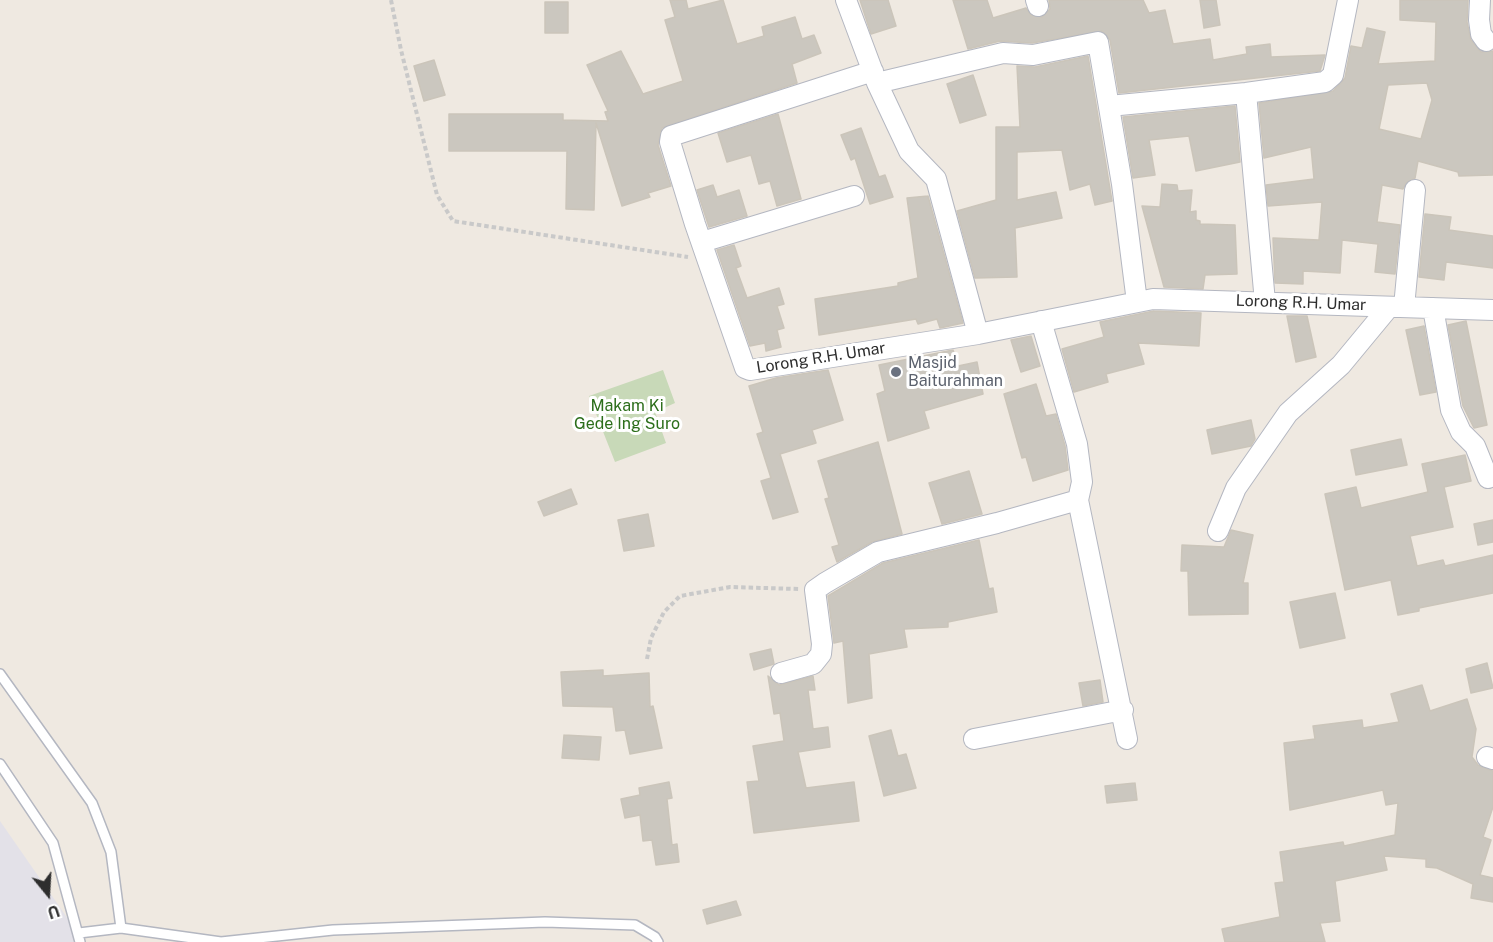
<!DOCTYPE html>
<html>
<head>
<meta charset="utf-8">
<style>
	body { margin:0 }
	#map { position:relative; width:1493px; height:942px; overflow:hidden; background:#efe9e1; font-family:"Public Sans",sans-serif }
	canvas { display:block }
	.north { position:absolute; left:18px; top:864px; width:60px; height:60px; -webkit-text-stroke:4px #fff; paint-order:stroke; rotate:162deg; font-size:16px; font-weight:700; line-height:24px; text-align:center; color:#2e2e2e }
	.north::after { content:''; display:block; margin:auto; width:21px; height:27px; background:#2e2e2e; clip-path:polygon(50% 0,100% 100%,50% 72%,0 100%) }
</style>
</head>
<body>
<div id="map">
<canvas width="1493" height="942"></canvas>
<div class="north">U</div>
</div>
<script>
const context = document.querySelector('canvas').getContext('2d');
context.lineJoin = 'round';
function paint(path, color) { context.fillStyle = color; context.fill(path, 'evenodd'); }
const shape = rows => new Path2D(rows.map(r => 'M' + r).join(''));
function stroke(path, color, width, dash) { context.strokeStyle = color; context.lineWidth = width; context.lineCap = dash ? 'butt' : 'round'; context.setLineDash(dash || []); context.stroke(path); }
function write(font, color, halo, rows, align = 'center') {
  context.font = font + ' "Public Sans",sans-serif'; context.lineWidth = 6; context.setLineDash([]); context.textBaseline = 'middle'; context.strokeStyle = halo; context.fillStyle = color; for (const [text, x, y, turn = 0] of rows) {
    context.save(); context.translate(x, y); context.rotate((+turn || 0) * Math.PI / 180); context.textAlign = isNaN(turn) ? turn : align; if (halo) context.strokeText(text, 0, 0); context.fillText(text, 0, 0); context.restore();
  }
}
paint(shape([
	[0,821,84,942,0,942]
]), '#e3e1e8');
paint(shape([
	[663,370,675,403,655,412,666,443,615,462,589,396]
]), '#c8d9b8');
const building = shape([
	[670,0,686,0,688,9,723,0,737,44,764,36,762,27,795,17,802,39,814,35,821,53,792,64,797,83,662,128,658,145,671,186,648,193,650,197,622,206,596,123,594,210,566,209,567,151,449,151,449,114,563,114,563,120,608,121,605,112,608,111,587,65,621,51,643,94,683,81,665,20,675,17,670,0],
	[860,0,888,0,896,26,871,34,860,0],
	[953,0,987,0,993,18,1026,8,1031,15,1042,17,1050,9,1049,0,1143,0,1149,13,1165,10,1173,44,1210,39,1213,60,1247,54,1246,47,1270,44,1271,57,1325,55,1320,71,1119,93,1110,40,1102,31,1032,43,1000,41,968,49,953,0],
	[1200,0,1216,0,1220,25,1204,28,1200,0],
	[1400,0,1468,0,1467,22,1471,40,1481,52,1493,51,1493,175,1459,176,1458,172,1418,161,1415,178,1406,183,1403,189,1382,185,1377,222,1400,225,1395,274,1375,272,1378,244,1342,240,1340,273,1303,271,1303,284,1275,283,1273,238,1319,240,1322,202,1268,206,1266,185,1314,179,1311,147,1264,158,1259,103,1333,91,1345,78,1351,46,1362,48,1367,28,1385,32,1378,64,1435,61,1436,22,1400,20,1400,0],
	[1427,83,1432,100,1421,139,1379,129,1388,85,1427,83],
	[545,2,568,2,568,33,545,33,545,2],
	[1088,56,1112,201,1095,205,1090,184,1070,190,1062,150,1017,152,1017,200,1056,192,1062,218,1015,228,1017,277,975,278,957,211,996,200,996,127,1020,127,1017,66,1035,67,1088,56],
	[434,60,445,95,424,101,414,66,434,60],
	[973,75,986,115,960,123,947,84,973,75],
	[1235,106,1240,162,1196,171,1189,136,1149,140,1155,175,1133,178,1123,117,1235,106],
	[778,114,801,199,777,206,770,181,759,184,751,155,727,162,718,133,778,114],
	[861,128,879,177,885,175,893,197,870,204,855,158,851,160,841,135,861,128],
	[1162,184,1177,185,1178,191,1192,190,1190,212,1196,211,1196,220,1200,221,1200,224,1235,225,1237,274,1205,275,1203,289,1164,287,1142,206,1160,207,1162,184],
	[713,185,717,197,739,190,747,216,709,227,697,190,713,185],
	[928,196,963,323,940,328,937,319,918,324,916,319,819,335,815,299,898,286,898,283,918,278,907,198,928,196],
	[1425,214,1451,217,1449,230,1493,236,1493,268,1446,262,1444,280,1419,277,1425,214],
	[734,245,741,266,736,268,747,298,779,288,784,304,777,306,784,328,777,330,781,347,766,351,765,343,750,346,717,250,734,245],
	[1154,311,1201,313,1199,346,1138,343,1144,364,1106,374,1108,382,1074,392,1062,349,1104,337,1100,322,1154,311],
	[1287,316,1307,316,1316,357,1296,362,1287,316],
	[1466,321,1487,425,1474,428,1463,406,1448,325,1466,321],
	[1424,326,1436,392,1420,395,1406,330,1424,326],
	[1031,336,1040,366,1021,372,1011,340,1031,336],
	[953,350,958,366,977,362,983,394,924,411,929,428,888,441,877,394,885,391,879,365,953,350],
	[828,370,843,420,812,430,816,443,780,454,798,512,773,519,761,481,771,478,757,434,763,432,749,386,776,378,828,370],
	[1036,384,1046,416,1056,414,1065,446,1068,470,1033,481,1026,457,1022,458,1004,394,1036,384],
	[1251,420,1255,439,1251,446,1212,454,1207,430,1251,420],
	[1401,439,1407,465,1356,475,1351,450,1401,439],
	[878,442,902,534,872,542,837,562,832,547,839,545,825,499,829,498,818,461,878,442],
	[1465,455,1471,481,1444,487,1453,527,1410,536,1417,566,1443,560,1445,566,1493,555,1493,593,1419,608,1419,611,1398,615,1391,580,1345,590,1325,494,1356,487,1361,508,1428,492,1422,464,1465,455],
	[969,471,982,514,942,524,929,483,969,471],
	[571,489,577,504,544,516,538,502,571,489],
	[648,514,654,546,624,551,618,520,648,514],
	[1493,520,1493,542,1478,545,1474,524,1493,520],
	[1231,530,1253,535,1243,583,1248,583,1248,614,1189,615,1188,571,1181,571,1182,545,1224,547,1231,530],
	[979,540,989,589,993,588,997,612,948,622,948,627,904,629,907,647,869,654,872,698,848,703,843,641,834,643,828,596,883,563,979,540],
	[1335,593,1345,638,1300,648,1290,602,1335,593],
	[771,649,774,664,754,670,750,654,771,649],
	[1487,663,1493,688,1471,693,1466,669,1487,663],
	[603,670,603,676,649,673,650,707,653,706,662,748,630,754,625,730,616,731,613,707,563,706,561,672,603,670],
	[768,676,779,685,813,676,815,690,808,690,813,729,828,727,830,747,798,752,806,788,854,782,859,821,754,833,747,782,759,781,753,746,784,741,780,713,774,714,768,676],
	[1100,680,1103,702,1083,706,1079,683,1100,680],
	[1422,685,1430,711,1467,699,1476,729,1472,757,1478,765,1493,771,1493,807,1483,837,1491,840,1480,875,1493,878,1493,902,1471,898,1473,884,1437,868,1426,867,1426,859,1384,856,1387,870,1335,881,1340,921,1320,923,1325,942,1225,942,1222,929,1280,917,1275,883,1284,882,1280,852,1343,842,1344,846,1395,835,1398,803,1386,805,1383,790,1290,810,1284,743,1315,739,1313,726,1362,720,1363,728,1399,722,1391,694,1422,685],
	[891,730,898,756,906,754,916,788,884,796,869,736,891,730],
	[564,735,601,737,599,760,562,758,564,735],
	[669,782,672,798,667,799,672,845,677,844,679,862,656,865,652,840,643,841,640,815,625,818,621,799,640,795,639,788,669,782],
	[1135,783,1137,800,1107,803,1105,786,1135,783],
	[736,901,741,915,707,924,703,910,736,901]
]);
paint(building, '#cbc7bf');
stroke(building, '#cbc5ba', 1.5);
const lane = shape([
	[0,674,92,803,111,852,121,928],
	[0,764,53,843,80,942],
	[79,933,121,928,221,942,333,930,545,922,635,925,655,937,658,942]
]);
const street = shape([
	[846,0,877,83,1003,53,1033,55,1098,42,1122,184,1137,302],
	[1036,0,1038,6],
	[1480,0,1479,20,1481,34,1486,41],
	[873,71,671,136,670,142,695,224,745,368,750,370,978,334,1153,299,1493,310],
	[877,83,909,151,936,179,978,334],
	[1246,93,1265,302],
	[1109,106,1246,93,1325,82,1333,75,1348,0],
	[702,242,854,196],
	[1404,307,1415,190],
	[1433,308,1451,410,1461,432,1475,446,1488,478],
	[1078,500,1127,739],
	[1218,531,1236,488,1288,413,1341,365,1389,307],
	[781,673,813,664,821,654,822,644,815,590,825,583,878,552,997,523,1078,500,1082,482,1077,444,1041,321],
	[974,739,1123,710],
	[1487,757,1493,759]
]);
stroke(lane, '#b4b7c1', 12);
stroke(street, '#b4b7c1', 22);
stroke(shape([
	[391,0,401,50,437,195,453,221,688,257],
	[647,659,651,638,664,612,680,596,730,587,799,589]
]), '#c9c9c9', 4, [4.5, 3]);
stroke(lane, '#fff', 9);
stroke(street, '#fff', 20);
for (const [x, y, r, color] of [
	[896,372,6,"#6b7280"]
]) { const dot = new Path2D(); dot.arc(x, y, r, 0, 2 * Math.PI); context.fillStyle = color; context.fill(dot); stroke(dot, '#fff', 2); }
write('16px', '#2e2e2e', '#fff', [
	["Lorong R.H. Umar",1301,303,2],
	["Lorong R.H. Umar",821,358,-9]
]);
write('16px', '#5b616d', '#fff', [
	["Masjid",908,363],
	["Baiturahman",908,381]
], 'left');
write('16px', '#2c6e1b', '#fff', [
	["Makam Ki",627,406],
	["Gede Ing Suro",627,424]
]);
</script>
</body>
</html>
